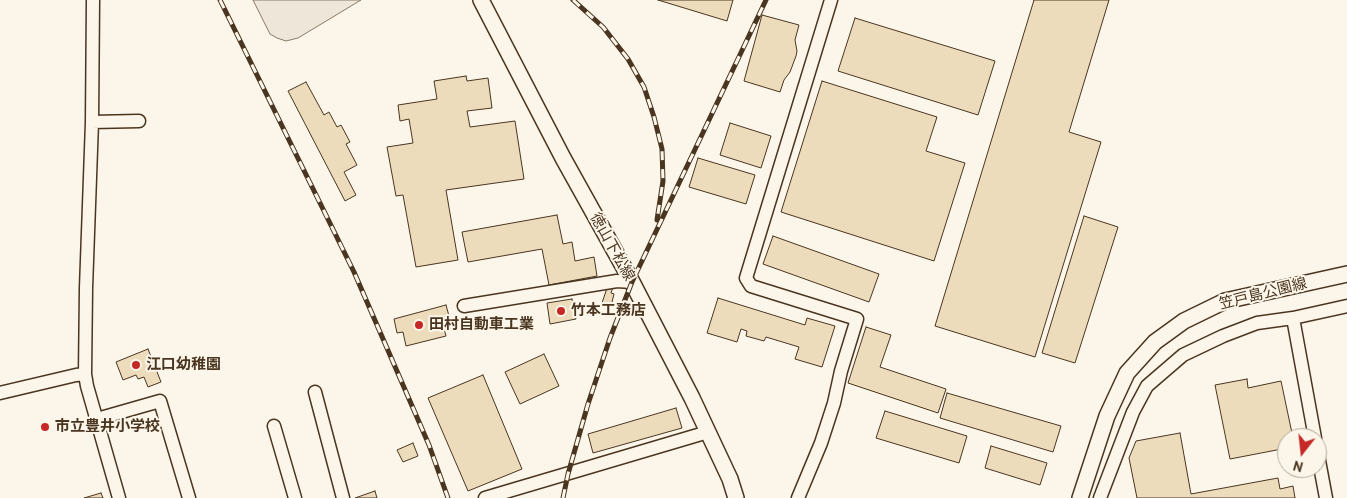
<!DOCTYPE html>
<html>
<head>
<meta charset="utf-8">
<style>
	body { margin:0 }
	#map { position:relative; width:1347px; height:498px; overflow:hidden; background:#fbf6e9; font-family:"PT Sans",sans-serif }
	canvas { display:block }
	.north { position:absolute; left:1277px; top:428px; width:50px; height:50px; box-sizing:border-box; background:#fbf6e9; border:1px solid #b4a999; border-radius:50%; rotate:196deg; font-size:14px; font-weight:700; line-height:20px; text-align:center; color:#4a3520 }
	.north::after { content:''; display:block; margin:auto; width:18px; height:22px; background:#c62828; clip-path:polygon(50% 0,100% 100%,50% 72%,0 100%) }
</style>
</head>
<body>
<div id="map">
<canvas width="1347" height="498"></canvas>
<div class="north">N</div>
</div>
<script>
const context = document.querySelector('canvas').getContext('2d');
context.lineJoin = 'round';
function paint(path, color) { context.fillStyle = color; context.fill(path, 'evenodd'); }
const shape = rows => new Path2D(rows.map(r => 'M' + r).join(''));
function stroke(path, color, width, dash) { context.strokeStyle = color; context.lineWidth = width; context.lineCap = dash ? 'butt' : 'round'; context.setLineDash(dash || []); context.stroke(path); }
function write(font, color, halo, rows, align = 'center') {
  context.font = font + ' "PT Sans","Noto Sans JP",sans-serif'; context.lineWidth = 4; context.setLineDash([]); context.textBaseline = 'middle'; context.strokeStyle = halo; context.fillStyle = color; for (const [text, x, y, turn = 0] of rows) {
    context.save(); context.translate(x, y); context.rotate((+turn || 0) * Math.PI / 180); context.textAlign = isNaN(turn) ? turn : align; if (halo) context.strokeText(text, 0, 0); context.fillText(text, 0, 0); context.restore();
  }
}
const green = shape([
	[253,0,361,0,298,38,286,41,277,38,270,34,253,0]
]);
paint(green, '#ede6d9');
stroke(green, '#887966', 1);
const building = shape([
	[658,0,733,0,727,21,658,0],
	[1034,0,1109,0,1069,132,1101,142,1035,357,935,326,1034,0],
	[762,15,799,25,795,40,797,51,796,56,790,72,784,80,780,92,744,81,762,15],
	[855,18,995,61,978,115,838,71,855,18],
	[466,76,467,81,488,78,492,108,467,111,470,127,515,121,524,179,446,190,458,260,416,267,403,195,396,196,387,147,413,143,409,119,400,121,398,105,437,99,434,81,466,76],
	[822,81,937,117,926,151,965,163,934,261,781,212,822,81],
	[306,82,324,115,329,112,337,127,341,125,350,142,346,144,357,165,344,172,356,195,345,201,288,91,306,82],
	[730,123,771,136,761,168,720,155,730,123],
	[698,158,755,175,746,204,689,187,698,158],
	[557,215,563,244,572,242,575,261,594,257,597,276,549,285,542,249,468,262,462,232,557,215],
	[1084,216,1118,227,1075,363,1042,353,1084,216],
	[773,236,879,274,869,302,763,264,773,236],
	[608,285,613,287,611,293,614,294,611,306,602,303,608,285],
	[718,298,805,325,807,318,835,326,822,367,795,359,799,347,766,337,764,341,746,336,747,331,741,329,737,342,707,333,718,298],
	[572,299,576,319,550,324,547,303,572,299],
	[446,305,449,316,441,318,446,336,406,346,403,332,397,333,394,319,446,305],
	[866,327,891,335,880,367,946,389,938,413,848,383,866,327],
	[148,349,161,382,148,387,144,377,138,379,136,375,123,380,116,362,148,349],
	[544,354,559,386,520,404,505,372,544,354],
	[483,375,522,469,468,491,428,398,483,375],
	[1247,379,1248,388,1281,381,1293,438,1287,438,1287,448,1230,459,1215,385,1247,379],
	[947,393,1061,426,1053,452,940,418,947,393],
	[676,408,682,428,593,453,588,434,676,408],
	[885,411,967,436,959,463,876,438,885,411],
	[1180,433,1191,494,1278,478,1280,489,1293,486,1295,498,1137,498,1129,458,1136,441,1180,433],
	[413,443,418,456,403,462,397,450,413,443],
	[991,446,1047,463,1040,485,985,468,991,446],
	[375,491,377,498,355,498,375,491],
	[101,493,103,498,84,498,101,493]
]);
paint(building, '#ecdcbc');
stroke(building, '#4a3520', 1);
const minor = shape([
	[93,0,92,122,86,288,85,374,87,386,119,498],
	[92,122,139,121],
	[464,306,617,281,632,282],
	[315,392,343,498],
	[0,393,76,375,85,374],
	[97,419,160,401,189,498],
	[274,426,295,498],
	[1315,438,1293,318,1347,306],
	[1317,450,1326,498],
	[485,498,708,432],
	[798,498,821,443,834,403,841,371,857,319,751,286,746,278,831,0],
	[1100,498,1133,412,1147,386,1183,355,1223,336,1257,323,1293,318]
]);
const major = shape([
	[481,0,563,158,632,282,692,398,730,479,736,498],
	[1080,498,1107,416,1127,373,1155,342,1184,321,1225,301,1347,274]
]);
stroke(minor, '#4a3520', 15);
stroke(major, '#4a3520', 18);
stroke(minor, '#fbf6e9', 12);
stroke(major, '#fbf6e9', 15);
const rail = shape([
	[220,0,354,272,429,445,448,498],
	[573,0,603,27,628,59,644,87,654,117,662,149,663,181,657,220],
	[563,498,568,474,588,404,610,338,632,282,766,0]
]);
stroke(rail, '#4a3520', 5);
stroke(rail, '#fbf6e9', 3, [9]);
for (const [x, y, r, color] of [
	[561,311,5,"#c62828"],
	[419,325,5,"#c62828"],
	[136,365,5,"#c62828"],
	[45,427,5,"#c62828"]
]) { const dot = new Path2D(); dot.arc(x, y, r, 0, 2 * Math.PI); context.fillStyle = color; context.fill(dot); stroke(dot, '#fbf6e9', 2); }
write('15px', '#4a3520', '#fbf6e9', [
	["徳山下松線",612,247,61],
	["笠戸島公園線",1263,294,-14]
]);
write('bold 15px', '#4a3520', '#fbf6e9', [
	["竹本工務店",571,311],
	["田村自動車工業",429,325],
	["江口幼稚園",146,365],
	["市立豊井小学校",55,427]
], 'left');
</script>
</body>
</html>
